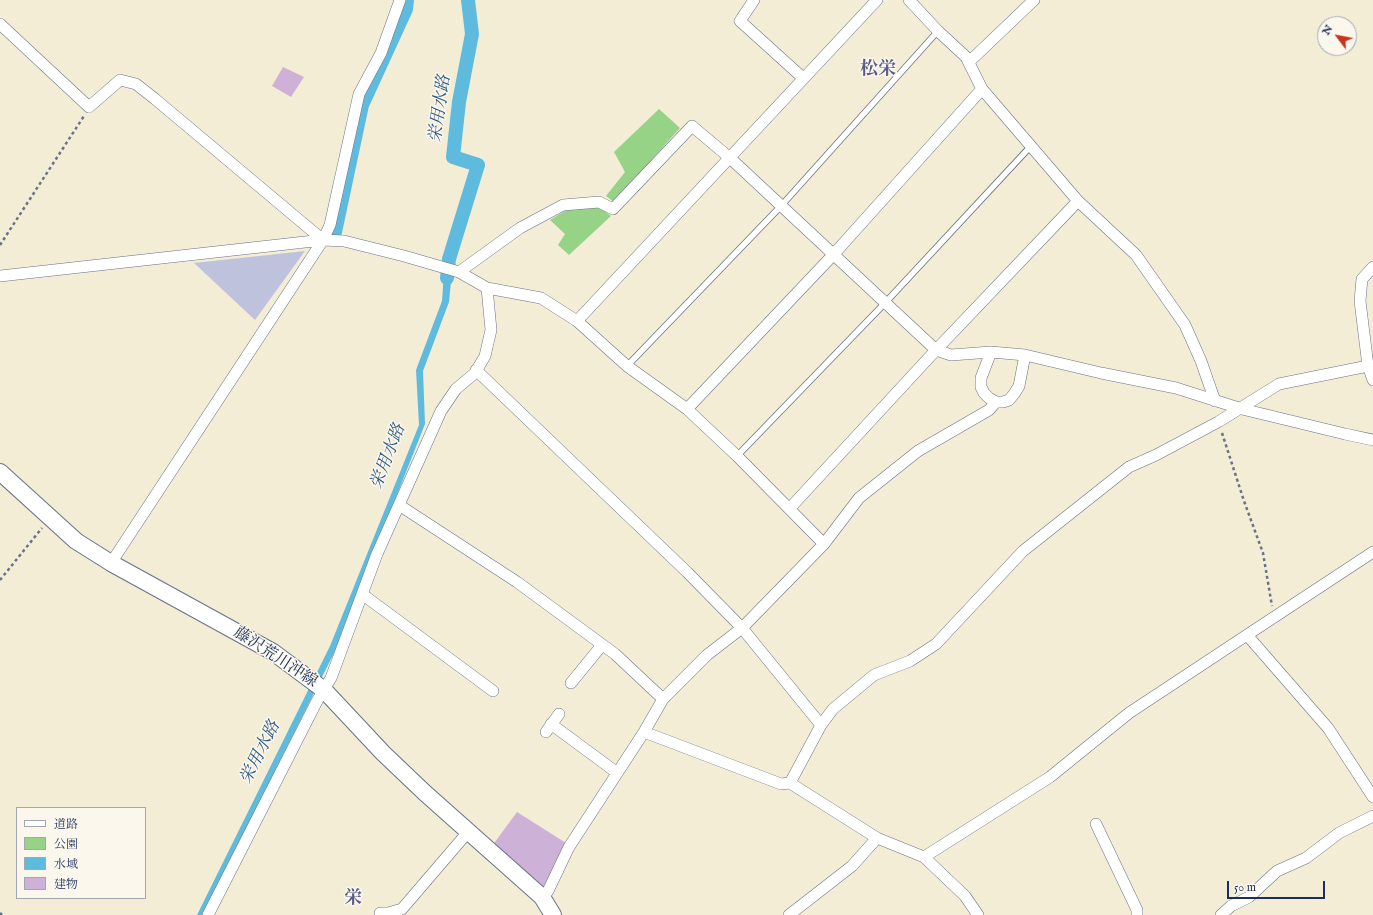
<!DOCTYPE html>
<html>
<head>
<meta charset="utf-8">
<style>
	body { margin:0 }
	#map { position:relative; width:1373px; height:915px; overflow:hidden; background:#f3edd6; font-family:"IM FELL English","Noto Serif JP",serif }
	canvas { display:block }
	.legend { position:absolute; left:16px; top:807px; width:130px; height:92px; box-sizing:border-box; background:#fbf7ec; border:1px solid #a1a7b3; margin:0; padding:5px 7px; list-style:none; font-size:12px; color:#1b2f5e }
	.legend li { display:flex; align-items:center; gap:8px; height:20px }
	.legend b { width:20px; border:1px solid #a1a7b3 }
	.north { position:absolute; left:1317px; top:16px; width:40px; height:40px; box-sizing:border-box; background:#fbf7ec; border:1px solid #a1a7b3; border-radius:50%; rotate:302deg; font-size:11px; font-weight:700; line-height:16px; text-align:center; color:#1b2f5e }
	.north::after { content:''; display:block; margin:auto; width:14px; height:18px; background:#c8321e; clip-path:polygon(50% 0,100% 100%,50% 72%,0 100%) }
	.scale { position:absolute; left:1227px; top:881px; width:98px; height:18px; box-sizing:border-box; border:2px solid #1b2f5e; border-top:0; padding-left:5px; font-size:12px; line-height:14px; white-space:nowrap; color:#1b2f5e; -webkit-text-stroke:3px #fbf7ec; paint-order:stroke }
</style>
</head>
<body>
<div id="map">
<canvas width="1373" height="915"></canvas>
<ul class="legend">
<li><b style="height:5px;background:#fff"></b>道路</li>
<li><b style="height:11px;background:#97d387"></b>公園</li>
<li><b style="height:11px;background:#5fbbdd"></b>水域</li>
<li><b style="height:11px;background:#ceb1d7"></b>建物</li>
</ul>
<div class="north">N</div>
<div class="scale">50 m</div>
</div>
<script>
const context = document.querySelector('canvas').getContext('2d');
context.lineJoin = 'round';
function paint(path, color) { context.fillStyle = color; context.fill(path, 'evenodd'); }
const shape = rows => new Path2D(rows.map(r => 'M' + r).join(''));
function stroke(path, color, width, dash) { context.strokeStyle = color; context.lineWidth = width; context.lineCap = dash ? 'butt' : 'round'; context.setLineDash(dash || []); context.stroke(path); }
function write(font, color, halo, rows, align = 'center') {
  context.font = font + ' "IM FELL English","Noto Serif JP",serif'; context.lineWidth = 3; context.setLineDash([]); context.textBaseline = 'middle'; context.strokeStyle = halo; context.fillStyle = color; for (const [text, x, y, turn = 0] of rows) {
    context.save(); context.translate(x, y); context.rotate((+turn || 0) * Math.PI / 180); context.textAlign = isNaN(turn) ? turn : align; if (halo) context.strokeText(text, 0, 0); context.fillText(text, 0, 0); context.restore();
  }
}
paint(shape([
	[305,251,255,320,194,263]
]), '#bfc2dd');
paint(shape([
	[659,109,680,128,614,202,606,196,625,172,614,152],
	[599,207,611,216,569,255,558,245,565,234,550,220,568,209]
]), '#97d387');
paint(shape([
	[445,258,453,260,449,302,423,371,425,424,336,649,203,915,197,915,330,646,419,425,416,370,442,301]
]), '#5fbbdd');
stroke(shape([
	[335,232,362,105,406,9,407,0],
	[447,278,449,259,478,165,453,157,459,102,472,34,468,0]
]), '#5fbbdd', 14);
paint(shape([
	[283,67,304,77,291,97,272,86],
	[517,812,566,843,544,889,492,846]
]), '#ceb1d7');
const service = shape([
	[627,366,781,206,938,31],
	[737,456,885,303,1030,147]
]);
const minor = shape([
	[754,0,740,21,803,78],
	[0,24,89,107,120,80,136,84,155,99,323,240],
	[969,62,1034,0],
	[1078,201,1136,255,1185,325,1201,361,1215,401],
	[1373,267,1362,279,1360,301,1368,366,1373,380],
	[459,272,520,228,563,205,599,202,613,209,692,126,730,158,936,350,951,355,991,352,1025,355,1101,373,1176,388,1242,409,1345,434,1373,440],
	[0,276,323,240,344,241,404,256,459,272,487,288,541,298,577,321,627,366,687,409,737,456,824,544],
	[577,321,877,0],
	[991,352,981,378,981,387,984,393,989,398,996,402,1003,402,1009,400,1014,394,1019,386,1025,355],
	[476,370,687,572,742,628,821,725],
	[687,409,833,255,982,89],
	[399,505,517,582,615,654,663,699],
	[790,508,936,350,1078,201,982,89,966,57,938,31,909,0],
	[1373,552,1247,635,1328,728,1373,797],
	[111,563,323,240,330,225,359,94,381,53,400,0],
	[362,594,493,691],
	[571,683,602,645],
	[551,724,616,772],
	[546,732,559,714],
	[644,732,781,784,790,783,877,838,924,857,965,896,978,915],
	[790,783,821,725,833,709,874,675,910,661,936,644,1023,551,1129,467,1156,455,1218,422,1279,384,1368,366],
	[1096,824,1137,910,1137,915],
	[924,857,1050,777,1129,713,1247,635],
	[542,897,548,891,569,847,644,732,663,699,707,655,742,628,824,544,859,498,918,451,989,410,996,402],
	[380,913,388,913,402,909,468,832],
	[208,915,317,701,331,678,377,554,441,411,456,389,475,373,485,356,491,330,487,288],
	[789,915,852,866,877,838],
	[1221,915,1231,906,1249,897,1277,871,1306,858,1339,833,1373,816]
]);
const secondary = shape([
	[0,472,76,541,111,563,273,652,324,690,383,753,425,793,542,897,553,915]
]);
stroke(service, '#677288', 7);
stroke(minor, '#677288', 12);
stroke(secondary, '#677288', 18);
stroke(shape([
	[0,245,84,116],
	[1222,433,1244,501,1263,553,1272,606],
	[0,580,42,528],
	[0,913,2,915]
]), '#677288', 2.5, [3, 3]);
stroke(service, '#fff', 5.5);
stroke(minor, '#fff', 11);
stroke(secondary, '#fff', 16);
write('16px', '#1b2f5e', '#fbf7ec', [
	["藤沢荒川沖線",275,658,33]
]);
write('italic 17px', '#2f5984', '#fbf7ec', [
	["栄用水路",441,109,-82],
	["栄用水路",389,457,-69],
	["栄用水路",261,753,-63]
]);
write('bold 18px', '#5a5c88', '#fbf7ec', [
	["松栄",878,70],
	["栄",353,899]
]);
</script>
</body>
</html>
